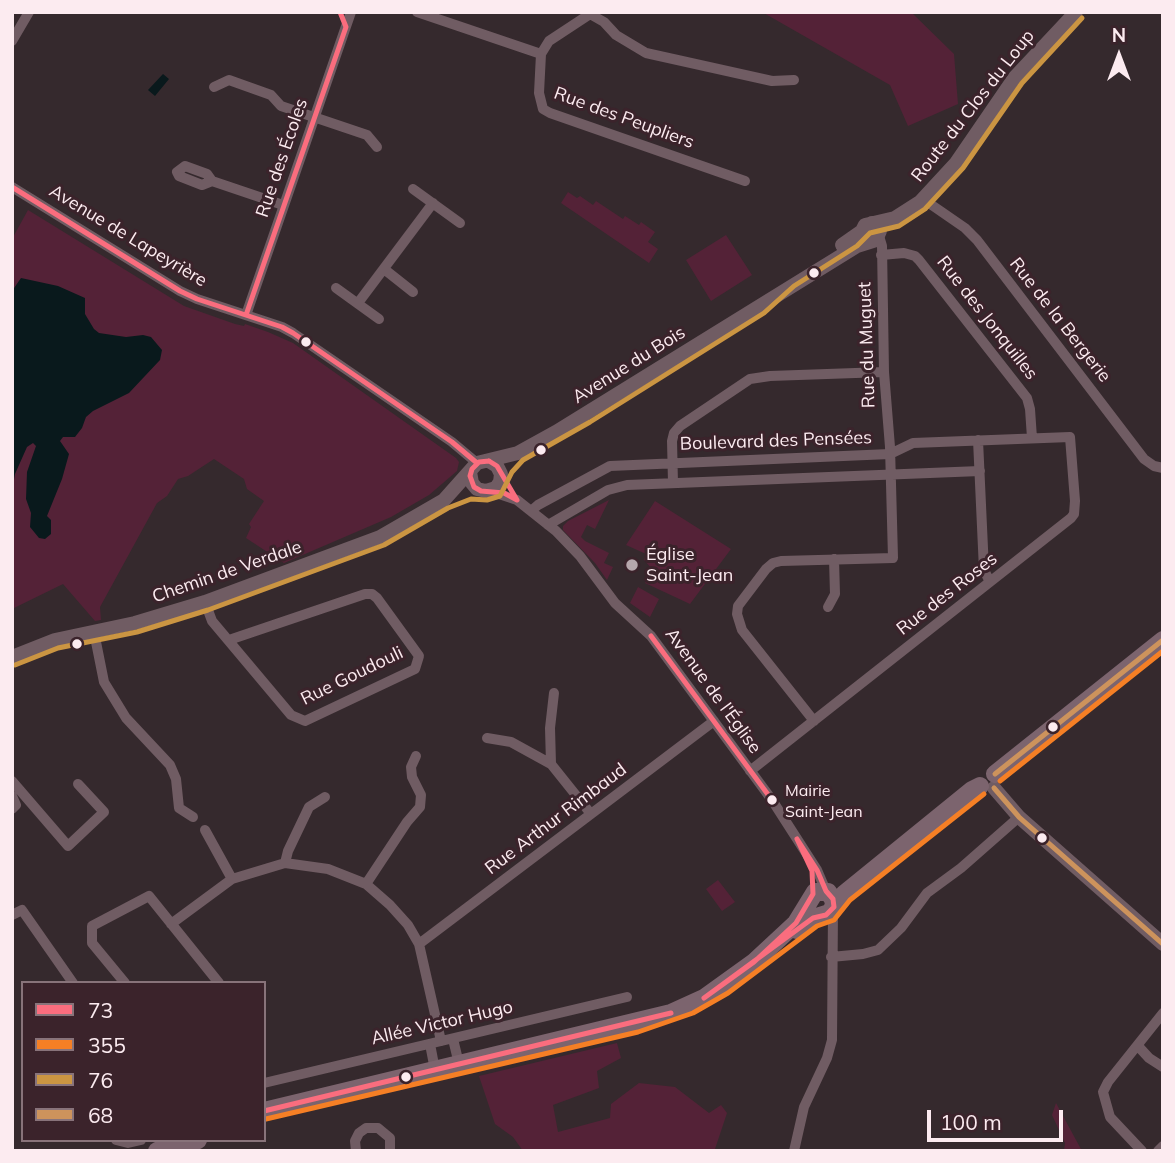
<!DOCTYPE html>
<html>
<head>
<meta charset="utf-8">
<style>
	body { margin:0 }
	#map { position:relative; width:1175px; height:1163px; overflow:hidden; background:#35292d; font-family:Mulish,sans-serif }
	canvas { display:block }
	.frame { position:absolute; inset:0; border:14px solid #fcebf0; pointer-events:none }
	.legend { position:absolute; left:21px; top:981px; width:245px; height:161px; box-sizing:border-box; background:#3b232b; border:2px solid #88737a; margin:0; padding:9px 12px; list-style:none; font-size:21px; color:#fcebf0 }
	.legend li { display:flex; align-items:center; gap:14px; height:35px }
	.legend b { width:35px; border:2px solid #88737a }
	.north { position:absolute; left:1084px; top:21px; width:70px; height:70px; -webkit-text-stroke:5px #3b232b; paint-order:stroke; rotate:0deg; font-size:19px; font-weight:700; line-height:28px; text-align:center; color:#fcebf0 }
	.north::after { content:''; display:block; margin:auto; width:24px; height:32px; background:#fcebf0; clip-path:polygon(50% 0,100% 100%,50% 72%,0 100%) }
	.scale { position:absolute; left:927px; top:1110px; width:136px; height:32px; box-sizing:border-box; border:4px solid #fcebf0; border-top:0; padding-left:9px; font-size:21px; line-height:24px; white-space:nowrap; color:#fcebf0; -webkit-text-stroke:5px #3b232b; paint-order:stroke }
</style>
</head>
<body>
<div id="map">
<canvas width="1175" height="1163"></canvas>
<div class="frame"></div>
<ul class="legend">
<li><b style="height:9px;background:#fa6d7e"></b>73</li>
<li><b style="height:9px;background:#f57f25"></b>355</li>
<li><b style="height:9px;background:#cb9542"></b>76</li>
<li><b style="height:9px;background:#cd935c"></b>68</li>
</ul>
<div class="north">N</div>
<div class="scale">100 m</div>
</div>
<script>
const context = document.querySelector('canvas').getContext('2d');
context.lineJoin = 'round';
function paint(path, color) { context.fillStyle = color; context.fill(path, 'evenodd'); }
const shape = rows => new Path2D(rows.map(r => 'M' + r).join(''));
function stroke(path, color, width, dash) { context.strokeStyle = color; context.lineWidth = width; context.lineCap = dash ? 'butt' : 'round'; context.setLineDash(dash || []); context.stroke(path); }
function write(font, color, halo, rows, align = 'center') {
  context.font = font + ' Mulish,sans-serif'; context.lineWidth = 6; context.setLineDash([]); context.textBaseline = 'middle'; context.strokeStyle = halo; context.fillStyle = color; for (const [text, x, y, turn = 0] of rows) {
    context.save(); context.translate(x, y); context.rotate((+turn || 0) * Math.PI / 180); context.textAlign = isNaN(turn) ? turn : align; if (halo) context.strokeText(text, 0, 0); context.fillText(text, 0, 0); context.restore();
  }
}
paint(shape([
	[762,12,911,12,954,54,958,104,908,126,890,85],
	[568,192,577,198,580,196,593,205,596,201,623,219,625,216,639,225,641,222,655,232,648,242,658,249,649,263,561,203],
	[28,210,184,306,235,324,244,326,245,324,268,332,293,343,456,458,459,462,457,471,429,495,391,517,284,563,246,538,251,527,249,524,264,501,247,489,244,479,214,459,188,476,178,479,167,496,157,503,100,607,101,620,95,621,63,584,12,609,12,239],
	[726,235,752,275,711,301,686,260],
	[609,500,595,529,587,525,581,537,585,541,609,553,604,563,613,567,607,580,595,563,563,530,563,526,568,521],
	[655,501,731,549,690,604,645,583,652,569,644,560,646,554,626,545],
	[638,587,659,599,650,617,630,603],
	[718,880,735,902,722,911,706,889],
	[617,1043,621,1058,597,1071,599,1088,553,1105,558,1132,610,1118,611,1104,639,1083,675,1087,709,1113,721,1105,727,1113,715,1149,717,1151,523,1151,513,1137,495,1124,479,1076],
	[1056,1103,1082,1151,1064,1151,1065,1143,1052,1115]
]), '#542237');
paint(shape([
	[163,74,169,79,155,96,148,90],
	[21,278,58,286,85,298,85,314,94,329,99,333,126,337,143,335,151,337,162,350,160,360,129,393,93,411,86,417,82,428,75,437,63,437,60,441,69,454,62,479,47,516,51,520,51,534,45,539,39,538,30,527,31,513,26,499,27,472,36,446,33,443,27,447,15,474,12,490,12,291]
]), '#09191c');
stroke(shape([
	[417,12,541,54],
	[12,41,29,12],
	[541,54,549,41,590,14,604,22,616,35,646,53,772,81,794,80],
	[541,54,539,93,543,109,550,113,745,181],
	[214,87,229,80,271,95,281,106,367,135,377,147],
	[212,181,202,185,179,176,177,172,185,166,207,174,212,181,283,205],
	[12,187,180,291,197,299,282,327,293,333,452,442,477,463],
	[413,189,460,223],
	[923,199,965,228,977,240,1144,459,1154,466,1163,468],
	[881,255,904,253,915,256,919,260,1027,398,1030,409,1032,438],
	[384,269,413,292],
	[336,288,379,319],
	[358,303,433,203],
	[246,315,351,12],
	[978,440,984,570,990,582],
	[673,483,672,441,674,433,680,426,750,379,770,376,884,372],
	[490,491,517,500,556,531,580,556,615,603,651,636,772,800,817,870,826,891],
	[531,511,538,505,610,466,890,454,913,443,1070,437,1075,501,1074,514,1071,518,750,771],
	[548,525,608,490,627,485,980,471],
	[205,602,212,621,291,715,305,721,415,669,419,656,377,598,372,594,365,594,229,640],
	[828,607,835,594,834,559],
	[94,632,104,682,126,718,170,765,176,779,179,808,193,817],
	[814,721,742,630,737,614,738,606,766,569,773,563,781,561,893,558,890,447,884,372,882,246,879,236],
	[487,738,511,742,551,764,591,814],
	[551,764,550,728,554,693],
	[12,781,68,846,104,812,78,784],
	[12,796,16,805,12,809],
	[205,830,232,879],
	[285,863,288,851,309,807,325,797],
	[366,884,407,822,420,807,421,795,412,777,411,767,416,756],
	[12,915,22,910,73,983],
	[171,924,232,879,285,863,328,869,366,884,390,905,408,925,419,944,441,1041],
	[419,944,714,721],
	[831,957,863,954,878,950,901,928,927,893,961,868,1019,817],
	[125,983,92,943,92,926,149,896,219,983],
	[453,1039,459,1064],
	[430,1044,435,1070],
	[1138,1046,1149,1058,1163,1067],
	[264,1083,627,997],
	[116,1140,128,1143,141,1140],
	[356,1151,355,1141,359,1133,366,1128,378,1128,390,1138,390,1151],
	[794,1151,804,1107,827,1058,832,1040,833,909],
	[1142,1151,1110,1117,1103,1092,1108,1082,1163,1013],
	[1158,1151,1163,1146]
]), '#705c63', 10);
stroke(shape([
	[842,245,862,231,865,225,895,218,920,202,956,163,1015,77,1076,12],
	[470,472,472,483,477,489,486,491,496,488,500,482,501,474,497,466,489,461],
	[12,657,55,640,135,623,205,602,380,537,444,500,477,463,518,453,556,432,857,246,876,240,880,231,878,226,872,223],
	[994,788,1019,817,1163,944]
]), '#705c63', 14);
stroke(shape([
	[995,774,1163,640],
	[797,930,813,918,829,913,844,894,972,790,980,786],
	[264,1111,671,1013,704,998,754,962,796,923,815,892,828,892,833,899,834,905],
	[157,1151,182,1140],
	[176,1151,198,1140]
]), '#7c646e', 18);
stroke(shape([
	[12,187,180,291,197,299,282,327,293,333,452,442,477,463],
	[246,315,346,27,340,12],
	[489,461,497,466,517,500,504,493,481,491,474,487,470,476,472,469,479,462,489,461],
	[651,636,772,800],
	[651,636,772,800],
	[704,998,754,962,796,923,813,894,812,871,797,839],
	[704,998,813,918,826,915,834,907,833,899,826,891,817,870,797,839],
	[264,1111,671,1013],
	[264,1111,671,1013]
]), '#fa6d7e', 5);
stroke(shape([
	[1000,781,1163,651],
	[266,1119,638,1032,693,1013,728,993,817,926,834,920,850,900,984,794]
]), '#f57f25', 5);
stroke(shape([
	[15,665,58,648,137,632,208,610,384,545,448,508,471,499,487,500,500,496,512,472,523,460,590,422,764,313,794,286,857,246,870,233,899,226,925,209,963,168,1022,83,1082,18]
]), '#cb9542', 5);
stroke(shape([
	[995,774,1163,640],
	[994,788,1019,817,1163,944]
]), '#cd935c', 5);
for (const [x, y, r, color] of [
	[814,273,6,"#fcebf0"],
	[306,342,6,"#fcebf0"],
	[541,450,6,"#fcebf0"],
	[632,565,7,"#b6a7ac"],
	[77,644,6,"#fcebf0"],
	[1053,727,6,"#fcebf0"],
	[772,800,6,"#fcebf0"],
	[1042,838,6,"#fcebf0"],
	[406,1077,6,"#fcebf0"]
]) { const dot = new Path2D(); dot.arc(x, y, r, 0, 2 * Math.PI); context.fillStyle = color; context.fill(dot); stroke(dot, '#3b232b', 2.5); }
write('16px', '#fcebf0', '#3b232b', [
	["Mairie",785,791],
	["Saint-Jean",785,812]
], 'left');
write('18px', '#fcebf0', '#3b232b', [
	["Route du Clos du Loup",973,106,-52],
	["Rue des Peupliers",624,118,20],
	["Rue des Écoles",282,158,-71],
	["Avenue de Lapeyrière",128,236,31],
	["Rue des Jonquilles",987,318,52],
	["Rue de la Bergerie",1060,320,52],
	["Rue du Muguet",867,345,-92],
	["Avenue du Bois",629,365,-32],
	["Boulevard des Pensées",776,441,-2],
	["Chemin de Verdale",227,572,-19],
	["Rue des Roses",947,594,-38],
	["Rue Goudouli",352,676,-26],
	["Avenue de l'Église",713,691,54],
	["Rue Arthur Rimbaud",556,819,-37],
	["Allée Victor Hugo",442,1023,-13]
]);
write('18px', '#fcebf0', '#3b232b', [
	["Église",646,555],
	["Saint-Jean",646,576]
], 'left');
</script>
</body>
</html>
